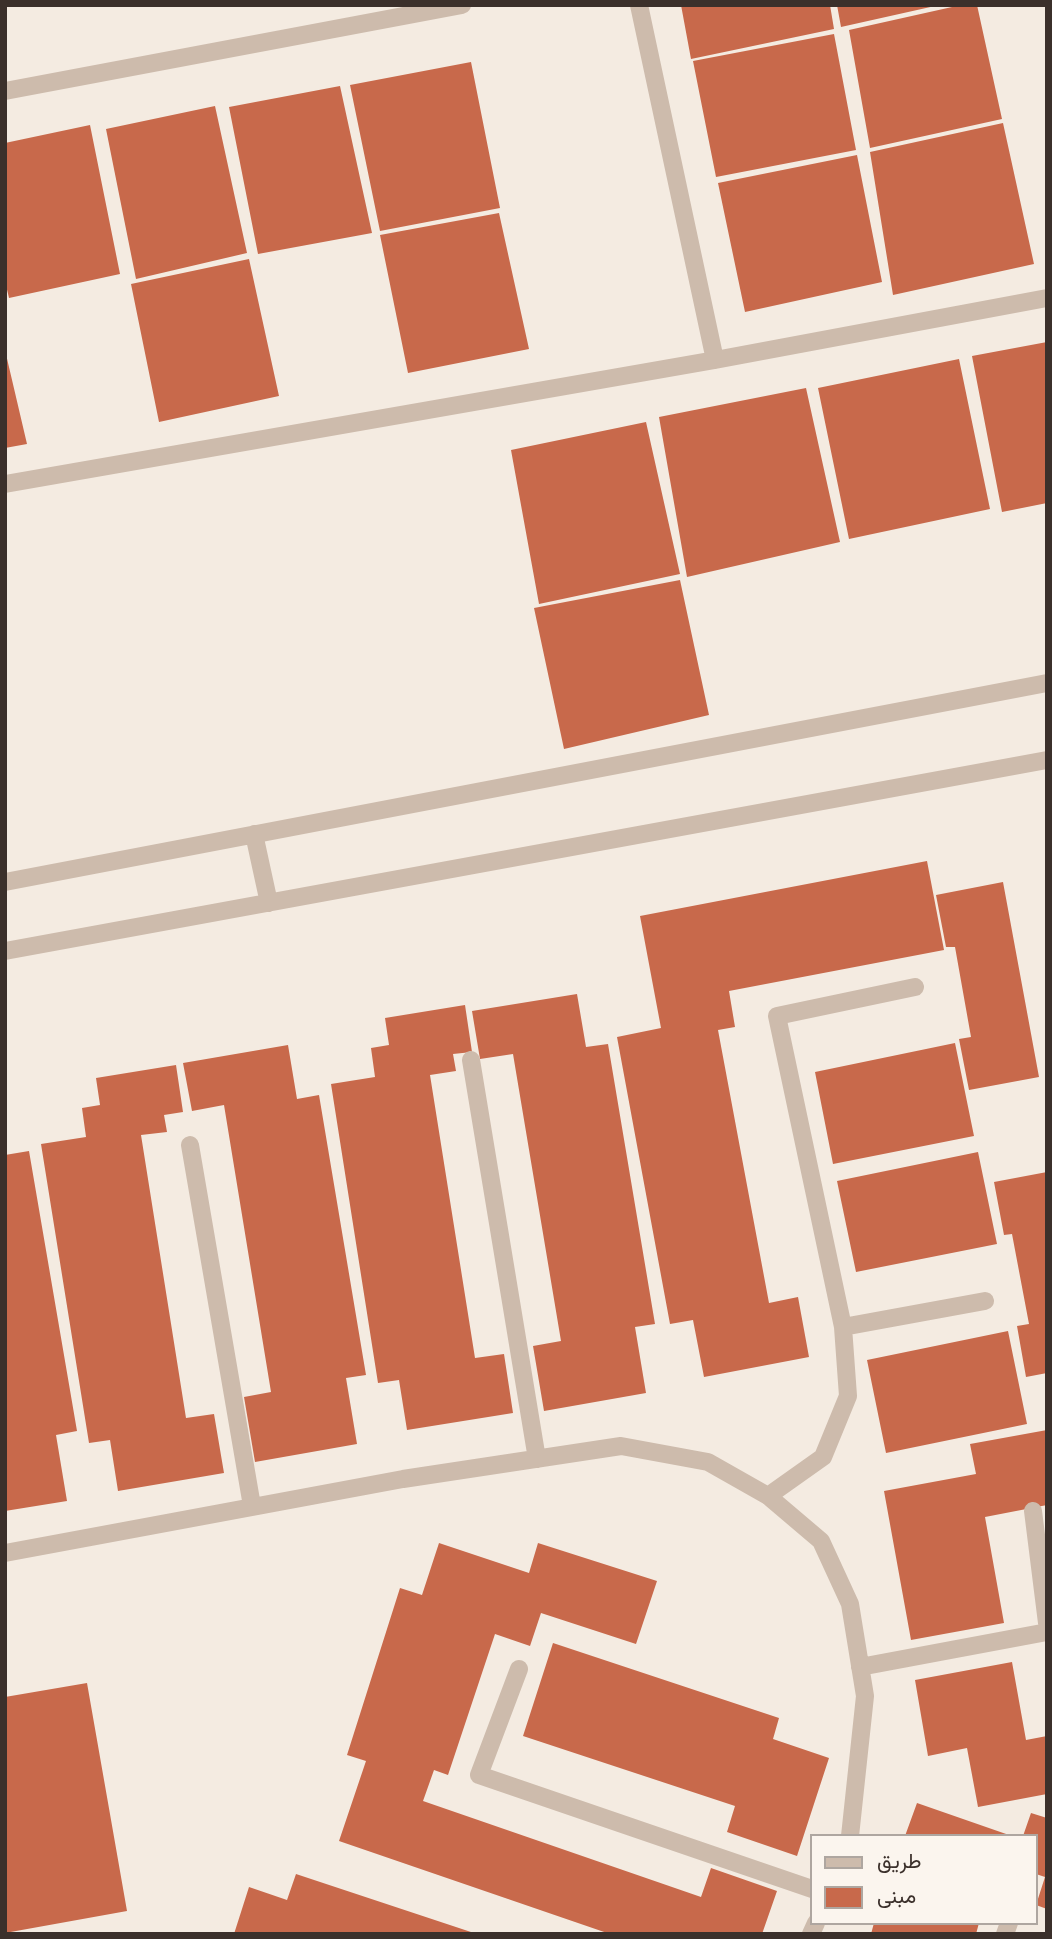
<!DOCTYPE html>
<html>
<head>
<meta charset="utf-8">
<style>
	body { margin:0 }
	#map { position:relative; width:1052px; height:1939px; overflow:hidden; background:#f4ebe1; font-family:Inter,Vazirmatn,sans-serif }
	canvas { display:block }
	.frame { position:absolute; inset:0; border:7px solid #3b302b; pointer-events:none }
	.legend { position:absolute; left:810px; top:1834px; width:228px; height:91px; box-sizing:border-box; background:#fbf5ee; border:2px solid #aea6a0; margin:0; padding:9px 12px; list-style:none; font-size:21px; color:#3b302b }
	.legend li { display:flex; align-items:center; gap:14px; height:35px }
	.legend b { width:35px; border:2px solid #aea6a0 }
</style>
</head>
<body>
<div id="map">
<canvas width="1052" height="1939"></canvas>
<div class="frame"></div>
<ul class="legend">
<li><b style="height:9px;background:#cdbbac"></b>طريق</li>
<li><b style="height:19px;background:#c8694b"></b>مبنى</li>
</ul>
</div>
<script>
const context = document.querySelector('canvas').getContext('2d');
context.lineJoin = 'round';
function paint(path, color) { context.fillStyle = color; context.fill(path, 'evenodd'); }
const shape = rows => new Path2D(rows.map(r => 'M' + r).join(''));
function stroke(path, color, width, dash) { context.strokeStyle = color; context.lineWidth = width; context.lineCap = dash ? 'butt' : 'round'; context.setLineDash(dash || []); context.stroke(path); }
paint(shape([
	[681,5,830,5,834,29,691,59],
	[837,5,935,5,935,6,841,27],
	[961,5,977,5,1002,119,870,148,849,30],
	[834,34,856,150,716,177,693,61],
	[471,62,500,208,380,231,350,85],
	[340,86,372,233,258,254,229,107],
	[215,106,247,253,136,279,106,129],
	[1003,123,1034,264,893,295,870,152],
	[90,125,120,274,9,298,5,281,5,143],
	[857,155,882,282,745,312,718,183],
	[499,213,529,349,408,373,380,235],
	[249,259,279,396,159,422,131,284],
	[1047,342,1047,503,1002,512,972,356],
	[5,350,27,444,5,448],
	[959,359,990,509,849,539,818,388],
	[806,388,840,542,687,577,659,417],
	[646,422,680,574,539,604,511,450],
	[680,580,709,715,564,749,534,608],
	[927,861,944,950,729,991,735,1027,718,1030,769,1303,798,1297,809,1357,704,1377,693,1320,670,1324,617,1037,661,1028,640,916],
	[1003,882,1039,1077,969,1090,959,1039,971,1037,955,947,946,947,936,895],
	[577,994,586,1047,608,1044,655,1324,635,1327,646,1393,544,1411,533,1346,561,1341,513,1054,480,1059,472,1011],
	[465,1005,472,1052,453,1054,456,1071,430,1075,475,1358,504,1354,513,1413,407,1430,399,1380,378,1383,331,1084,375,1077,371,1048,389,1045,385,1018],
	[955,1043,974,1136,833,1164,815,1072],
	[288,1045,297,1099,319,1095,366,1375,346,1378,357,1444,255,1462,244,1397,271,1392,224,1105,192,1111,183,1063],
	[176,1065,183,1112,164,1115,167,1132,141,1135,186,1418,214,1414,224,1473,118,1491,110,1440,89,1443,41,1144,86,1137,82,1108,100,1105,96,1078],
	[29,1151,77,1431,56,1435,67,1501,5,1511,5,1155],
	[978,1152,997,1244,856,1272,837,1181],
	[1047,1172,1047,1373,1026,1377,1017,1326,1029,1324,1012,1234,1004,1235,994,1182],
	[1008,1331,1027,1424,886,1453,867,1360],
	[1047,1430,1047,1505,985,1517,1004,1623,911,1640,884,1491,976,1474,970,1444],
	[439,1543,529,1573,538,1543,657,1581,636,1644,541,1613,530,1646,495,1634,448,1775,434,1770,423,1801,701,1897,711,1868,777,1891,762,1934,610,1934,339,1841,366,1761,347,1755,400,1588,422,1595],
	[553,1643,779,1718,773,1739,829,1758,797,1856,727,1832,735,1806,523,1736],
	[1012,1662,1026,1740,1047,1736,1047,1794,978,1807,967,1748,928,1756,915,1680],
	[87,1683,127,1911,5,1933,5,1697],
	[917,1803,1009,1835,1009,1836,905,1836],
	[1031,1813,1047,1818,1047,1909,1036,1905,1045,1877,1036,1874,1036,1836,1023,1836],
	[296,1874,474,1933,474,1934,234,1934,249,1887,287,1900],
	[874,1923,979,1923,976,1934,871,1934]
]), '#c8694b');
stroke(shape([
	[639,5,715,360],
	[5,91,462,5],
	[5,484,715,360,1047,298],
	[254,834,269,903],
	[5,882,1047,683],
	[5,951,1047,760],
	[915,987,777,1016,843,1327,985,1301],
	[471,1060,537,1459],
	[190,1145,252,1506],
	[768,1496,823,1457,848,1396,843,1327],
	[1033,1511,1047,1623],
	[5,1553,403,1479,621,1446,708,1462,768,1496,821,1541,850,1604,865,1696,850,1836],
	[860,1667,1047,1632],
	[519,1669,479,1775,812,1889],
	[811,1934,816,1923],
	[1005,1934,1009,1923]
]), '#cdbbac', 18);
</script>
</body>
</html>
